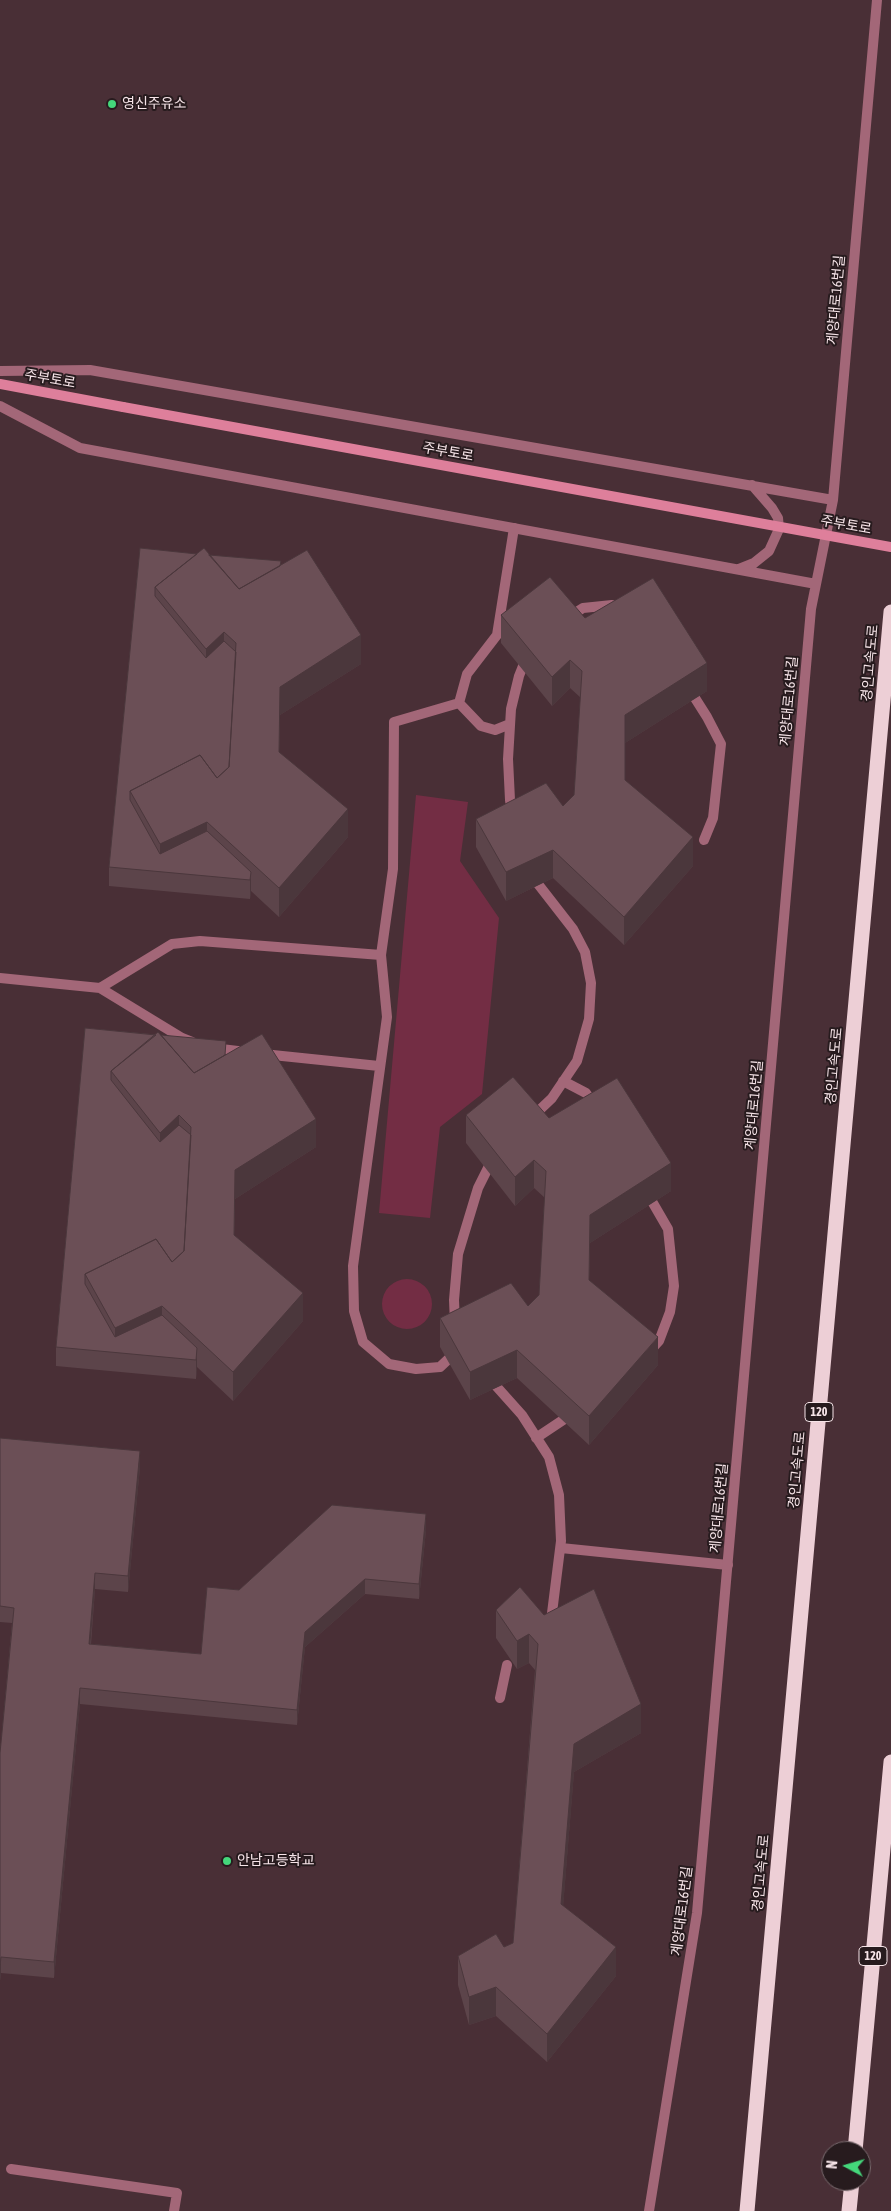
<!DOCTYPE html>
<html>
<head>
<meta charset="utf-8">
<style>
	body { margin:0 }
	#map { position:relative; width:891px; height:2211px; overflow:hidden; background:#492f36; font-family:"Asap Condensed",sans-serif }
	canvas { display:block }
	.north { position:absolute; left:821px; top:2141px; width:50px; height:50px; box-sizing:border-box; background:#271b1e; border:1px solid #7a6b6f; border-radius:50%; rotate:276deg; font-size:14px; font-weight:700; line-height:20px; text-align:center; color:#f6e4e8 }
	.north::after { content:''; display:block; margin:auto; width:18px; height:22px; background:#44d77b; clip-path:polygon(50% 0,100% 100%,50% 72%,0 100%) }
</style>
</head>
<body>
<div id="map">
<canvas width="891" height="2211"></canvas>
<div class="north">N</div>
</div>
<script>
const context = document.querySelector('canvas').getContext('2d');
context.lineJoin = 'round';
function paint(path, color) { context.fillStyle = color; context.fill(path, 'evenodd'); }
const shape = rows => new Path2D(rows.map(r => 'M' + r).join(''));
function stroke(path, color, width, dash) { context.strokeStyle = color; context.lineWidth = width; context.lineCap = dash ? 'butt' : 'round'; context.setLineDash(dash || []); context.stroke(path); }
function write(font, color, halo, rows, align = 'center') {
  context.font = font + ' "Asap Condensed","Noto Sans KR",sans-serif'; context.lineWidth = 4; context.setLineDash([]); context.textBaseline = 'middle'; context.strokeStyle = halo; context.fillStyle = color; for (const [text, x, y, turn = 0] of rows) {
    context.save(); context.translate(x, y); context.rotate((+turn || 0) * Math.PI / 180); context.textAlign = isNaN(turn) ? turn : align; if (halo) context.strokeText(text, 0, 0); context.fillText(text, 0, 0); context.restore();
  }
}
paint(shape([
	[416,795,468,802,460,861,499,918,482,1094,440,1127,430,1218,379,1213],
	'382 1304a25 25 0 1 1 50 0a25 25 0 1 1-50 0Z'
]), '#732d44');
stroke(shape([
	[567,618,583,608,612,605,617,607],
	[688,687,707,717,721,744,713,818,704,840],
	[510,724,495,730,481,726,459,703,467,674,497,635,514,528],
	[512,814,510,800,508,759,511,709,519,676,527,656],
	[531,875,573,929,585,952,591,983,589,1019,577,1061,552,1098,532,1117],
	[0,978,100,988,182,1038,192,1042],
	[100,988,172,944,200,941,381,955],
	[213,1048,246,1052],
	[263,1054,379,1066],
	[563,1081,586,1093,595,1106],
	[646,1191,668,1229,674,1286,670,1312,659,1341,649,1352],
	[455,1324,454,1300,458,1254,478,1188,493,1158],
	[457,1351,440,1367,416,1369,389,1364,363,1342,354,1311,353,1266,387,1017,381,955,393,869,394,722,459,703],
	[488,1377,522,1415,549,1457,559,1495,561,1541,552,1613],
	[536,1438,572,1414],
	[561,1548,728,1565],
	[500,1698,507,1665]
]), '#a36778', 10);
stroke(shape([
	[0,371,90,370,833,500],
	[0,406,80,448,816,584],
	[739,569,754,563,769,551,779,529,778,518,772,508,752,485],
	[11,2169,177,2193,174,2211],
	[649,2211,697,1913,811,609,833,500,877,0]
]), '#a36778', 10);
stroke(shape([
	[0,384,123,407]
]), '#de7f9b', 10);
stroke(shape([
	[855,2151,891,1762],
	[747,2211,891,612],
	[849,2211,852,2181]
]), '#edcfd6', 15);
stroke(shape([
	[123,407,891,547]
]), '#de7f9b', 10);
paint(shape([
	[140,548,281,565,361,664,280,715,279,752,348,837,279,917,251,891,250,899,109,886,109,867],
	[501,615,585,618,707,691,625,743,625,780,693,866,624,945,553,878,506,901,476,847,476,819,563,806,574,795,581,698,570,688,552,706,501,643],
	[85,1028,161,1035,226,1054,316,1147,235,1199,234,1236,303,1321,233,1401,197,1367,196,1379,56,1366,56,1347],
	[466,1115,549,1118,671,1191,590,1243,589,1280,658,1365,589,1445,517,1378,470,1400,440,1347,440,1318,528,1306,539,1295,545,1198,534,1188,515,1206,466,1143],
	[0,1438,140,1467,128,1592,95,1589,91,1644,201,1654,239,1590,426,1530,419,1599,365,1594,305,1647,297,1725,80,1704,54,1978,1,1973,0,1981,0,1753,12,1623,0,1622],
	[520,1587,641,1733,574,1772,563,1906,616,1976,547,2062,496,2016,469,2025,458,1985,458,1956,504,1947,513,1943,535,1670,529,1663,517,1669,496,1638,496,1610]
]), '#5c444a');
paint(shape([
	[224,632,224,660,206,677,206,649],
	[361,635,361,664,280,715,279,780,280,687],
	[570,660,570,688,552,706,552,677],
	[707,663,707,691,625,743,625,715],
	[348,809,348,837,279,917,279,888],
	[207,822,207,850,160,872,160,844],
	[693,837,693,866,624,945,624,917],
	[553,850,553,878,506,901,506,872],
	[251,872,251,891,250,899,250,880],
	[179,1115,179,1144,160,1161,160,1133],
	[316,1119,316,1147,235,1199,235,1170],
	[534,1160,534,1188,515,1206,515,1177],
	[671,1163,671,1191,590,1243,590,1215],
	[303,1293,303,1321,233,1401,233,1372],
	[162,1306,162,1334,115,1353,115,1328],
	[658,1337,658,1365,589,1445,589,1416],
	[197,1348,197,1367,196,1379,196,1360],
	[517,1350,517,1378,470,1400,470,1372],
	[140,1451,140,1467,128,1592,128,1576],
	[426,1514,426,1530,419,1599,419,1584],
	[95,1573,95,1589,89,1659,89,1644],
	[365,1579,365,1594,305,1647,297,1725,297,1710,305,1632],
	[529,1634,529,1663,517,1669,517,1641],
	[80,1688,80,1704,54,1978,54,1962],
	[641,1704,641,1733,574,1772,561,1933,561,1904,574,1744],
	[616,1947,616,1976,547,2062,547,2034],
	[1,1957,1,1973,0,1981,0,1965],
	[496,1987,496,2016,469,2025,469,1997]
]), '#4b373c');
const building = shape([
	[140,548,197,554,155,587,155,596,206,658,224,641,236,652,229,767,217,778,200,755,130,791,130,800,160,854,207,831,251,872,250,880,109,867,140,548],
	[204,548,239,589,307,550,361,635,280,687,279,752,348,809,279,888,207,822,160,844,130,791,200,755,217,778,229,767,236,643,224,632,206,649,155,587,204,548],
	[209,555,281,561,280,566,239,589,209,555],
	[550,577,585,618,653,578,707,663,625,715,625,780,693,837,624,917,553,850,506,872,476,819,546,783,563,806,574,795,582,671,570,660,552,677,501,615,550,577],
	[85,1028,156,1035,111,1071,111,1080,160,1142,179,1125,191,1135,184,1251,172,1262,156,1239,85,1274,85,1284,115,1337,162,1315,197,1348,196,1360,56,1347,85,1028],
	[158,1032,194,1073,262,1034,316,1119,235,1170,234,1235,303,1293,233,1372,162,1306,115,1328,85,1274,156,1239,172,1262,184,1251,191,1127,179,1115,160,1133,111,1071,158,1032],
	[161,1035,226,1041,225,1055,194,1073,161,1035],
	[513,1077,549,1118,617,1078,671,1163,590,1215,589,1280,658,1337,589,1416,517,1350,470,1372,440,1318,511,1283,528,1306,539,1295,546,1171,534,1160,515,1177,466,1115,513,1077],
	[0,1438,140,1451,128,1576,95,1573,89,1644,201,1654,207,1587,239,1590,332,1505,426,1514,419,1584,365,1579,305,1632,297,1710,80,1688,54,1962,1,1957,0,1965,0,1753,14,1608,0,1606,0,1438],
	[520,1587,544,1615,594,1589,641,1704,574,1744,561,1904,616,1947,547,2034,496,1987,469,1997,458,1956,496,1934,504,1947,513,1943,538,1644,529,1634,517,1641,496,1610,520,1587]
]);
paint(building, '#6b4f56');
stroke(building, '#4b373c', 1);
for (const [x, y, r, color] of [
	[112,104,5,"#44d77b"],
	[227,1861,5,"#44d77b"]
]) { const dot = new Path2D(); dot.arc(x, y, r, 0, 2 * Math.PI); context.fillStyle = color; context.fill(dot); stroke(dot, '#271b1e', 2); }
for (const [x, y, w] of [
	[819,1412,28],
	[873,1956,28]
]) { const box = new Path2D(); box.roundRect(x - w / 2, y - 9.5, w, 19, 4); context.fillStyle = '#271b1e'; context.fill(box); stroke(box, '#f6e4e8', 1); }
write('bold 12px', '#f6e4e8', null, [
	["120",819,1412],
	["120",873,1956]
]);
write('14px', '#f6e4e8', '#271b1e', [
	["영신주유소",122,104],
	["안남고등학교",237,1861]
], 'left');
write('14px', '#f6e4e8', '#271b1e', [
	["계양대로16번길",836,300,-85],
	["주부토로",50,379,10],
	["주부토로",448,452,10],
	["주부토로",846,525,10],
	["경인고속도로",870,663,-85],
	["계양대로16번길",789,701,-85],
	["경인고속도로",834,1066,-85],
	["계양대로16번길",754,1105,-85],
	["경인고속도로",797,1470,-85],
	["계양대로16번길",719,1508,-85],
	["경인고속도로",761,1873,-85],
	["계양대로16번길",682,1911,-83]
]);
</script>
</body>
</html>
